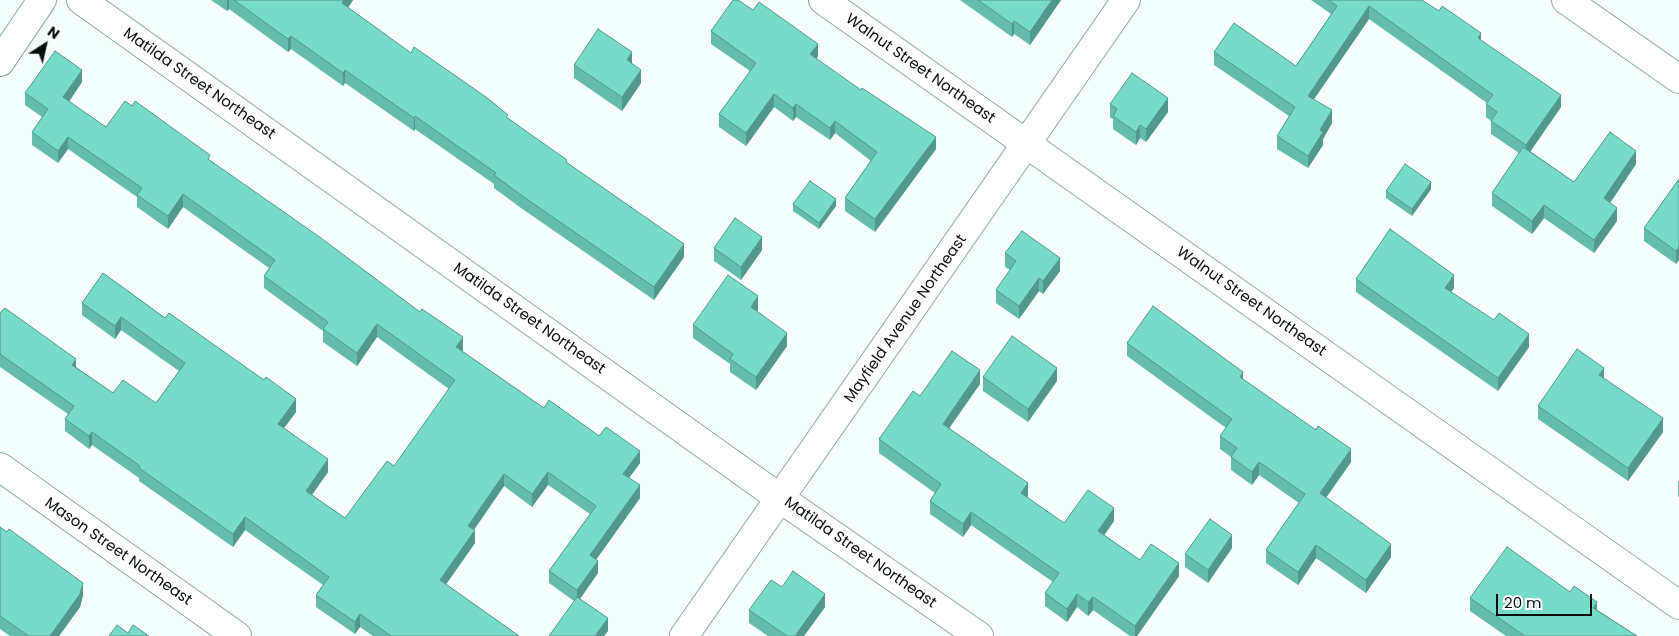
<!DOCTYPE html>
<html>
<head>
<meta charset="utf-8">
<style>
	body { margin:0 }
	#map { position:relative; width:1679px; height:636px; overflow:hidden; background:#f4fefc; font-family:Poppins,sans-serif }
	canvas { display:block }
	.north { position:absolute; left:20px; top:20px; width:50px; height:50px; -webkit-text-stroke:4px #fff; paint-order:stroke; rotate:35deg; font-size:14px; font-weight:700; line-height:20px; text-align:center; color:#070f0d }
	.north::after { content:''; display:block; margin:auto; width:18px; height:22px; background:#070f0d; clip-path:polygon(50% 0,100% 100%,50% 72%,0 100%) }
	.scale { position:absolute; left:1496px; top:594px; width:96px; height:22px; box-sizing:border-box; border:2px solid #070f0d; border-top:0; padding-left:6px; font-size:15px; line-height:18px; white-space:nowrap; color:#070f0d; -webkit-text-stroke:4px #fff; paint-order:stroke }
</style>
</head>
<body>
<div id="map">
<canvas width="1679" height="636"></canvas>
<div class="north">N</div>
<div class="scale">20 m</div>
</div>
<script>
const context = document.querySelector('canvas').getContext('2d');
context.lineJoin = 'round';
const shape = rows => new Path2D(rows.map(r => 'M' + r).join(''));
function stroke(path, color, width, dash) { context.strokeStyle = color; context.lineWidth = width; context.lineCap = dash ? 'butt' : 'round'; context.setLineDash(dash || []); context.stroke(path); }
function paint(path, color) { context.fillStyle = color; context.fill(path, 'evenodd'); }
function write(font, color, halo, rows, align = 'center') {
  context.font = font + ' Poppins,sans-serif'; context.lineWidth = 4; context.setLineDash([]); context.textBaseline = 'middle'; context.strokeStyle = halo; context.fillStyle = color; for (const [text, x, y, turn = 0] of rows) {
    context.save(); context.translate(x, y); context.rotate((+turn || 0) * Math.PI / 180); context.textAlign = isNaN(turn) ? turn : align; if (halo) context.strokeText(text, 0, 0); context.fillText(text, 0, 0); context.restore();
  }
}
const minor = shape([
	[81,0,781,499,979,636],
	[823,0,1679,605],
	[1566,0,1679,79],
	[0,62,42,0],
	[0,467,237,636],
	[684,636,1126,0]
]);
stroke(minor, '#90a9a3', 30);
stroke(minor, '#fff', 28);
paint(shape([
	[211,0,353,0,348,8,411,53,508,118,567,163,684,257,654,300,521,208,494,188,494,184,415,129,414,131,345,83,343,86,291,49,288,52,229,9,227,11],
	[960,0,1061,0,1030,45,1014,34,1012,37],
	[1311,0,1422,0,1481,40,1561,107,1530,151,1574,182,1636,164,1610,203,1617,221,1594,253,1544,218,1532,234,1492,206,1492,193,1519,153,1491,134,1491,121,1486,117,1486,104,1487,103,1369,19,1314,99,1332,123,1323,139,1323,145,1308,168,1277,149,1277,136,1289,116,1214,65,1214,52,1296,66,1331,14],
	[711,31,818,56,816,59,936,149,875,232,845,211,845,198,871,161,835,133,830,140,796,117,793,121,774,107,746,146,719,127,719,114,750,71,711,44],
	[632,63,641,83,622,111,574,78,574,65],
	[82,82,69,102,106,127,210,161,463,350,462,351,544,408,599,436,640,463,629,478,640,498,596,560,598,573,580,599,608,631,574,601,549,583,549,571,590,514,548,485,532,507,504,486,474,530,475,543,446,584,519,636,373,636,360,627,355,634,316,607,316,595,323,585,245,530,233,547,139,481,139,478,92,445,89,449,65,431,65,419,68,414,0,367,0,313,113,393,156,403,179,371,121,330,115,339,82,315,82,303,103,273,296,412,284,428,328,472,312,495,345,518,394,466,449,389,377,337,357,366,323,342,323,331,264,288,264,276,269,268,183,207,168,229,137,207,137,197,68,149,58,163,32,145,32,132,42,117,25,105,25,93],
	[1110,104,1168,112,1146,142,1140,138,1136,145,1113,129,1113,119,1110,117],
	[1679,179,1676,264,1644,241,1644,228],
	[1431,189,1412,216,1386,198,1386,191],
	[793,204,836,206,819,229,793,211],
	[714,248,762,250,741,280,714,261],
	[1005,253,1060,271,1043,294,1039,291,1019,319,996,303,996,290,1010,270,1005,267],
	[1356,279,1454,288,1451,292,1529,347,1498,391,1356,292],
	[758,310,757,311,787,346,756,390,730,372,730,364,693,338,693,325],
	[1127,343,1243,379,1351,462,1326,498,1391,557,1366,593,1316,558,1298,585,1266,563,1266,550,1299,503,1259,475,1252,485,1231,470,1231,457,1220,449,1220,436,1226,428,1127,356],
	[983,377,1057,381,1028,422,983,391],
	[980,384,949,428,1028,496,1027,497,1064,523,1114,521,1104,535,1140,560,1179,576,1137,636,1130,636,1093,610,1088,616,1077,607,1067,622,1045,606,1045,593,1053,582,971,525,963,537,930,514,930,501,935,493,879,453,879,439,920,396],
	[1538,406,1663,432,1628,481,1538,419],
	[1679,481,1679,497,1678,496,1678,482],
	[0,527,83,595,80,607,59,636,10,636,0,629],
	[1232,548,1208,583,1185,567,1185,554],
	[782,587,825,607,804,636,768,636,749,623,749,610],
	[1570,592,1637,636,1506,636,1470,611,1470,598]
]), '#65bcab');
paint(shape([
	[227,0,229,0,229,9,227,11],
	[344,0,353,0,342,16,342,3],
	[1052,0,1061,0,1030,45,1030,32],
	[1369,6,1369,19,1308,108,1308,96],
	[1014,21,1014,34,1012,37,1012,24],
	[1481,33,1481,46,1478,38],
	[291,36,291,49,288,52,288,39],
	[818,44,818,56,810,67,810,54],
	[632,52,632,65,627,60],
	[82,70,82,82,63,110,63,97],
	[345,70,345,83,343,86,343,73],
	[641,70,641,83,622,111,622,97],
	[774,94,774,107,746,146,746,133],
	[1561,95,1561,107,1526,158,1526,145],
	[1168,98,1168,112,1146,142,1146,129],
	[796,104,796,117,793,121,793,108],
	[1332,110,1332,123,1323,139,1323,145,1308,168,1308,156,1320,130],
	[415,116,415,129,414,131,414,118],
	[835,121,835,133,830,140,830,128],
	[1140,125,1140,138,1136,145,1136,132],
	[68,137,68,149,58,163,58,151],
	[936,137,936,149,875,232,875,219],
	[1636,151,1636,164,1604,212,1604,198],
	[1431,182,1431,189,1412,216,1412,209],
	[183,194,183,207,168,229,168,216],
	[836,199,836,206,819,229,819,223],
	[1544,205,1544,218,1532,234,1532,221],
	[1617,208,1617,221,1594,253,1594,240],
	[762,237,762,250,741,280,741,267],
	[684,244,684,257,654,300,654,287],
	[1679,247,1679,260,1676,264,1676,251],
	[1060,258,1060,271,1043,294,1043,281],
	[1454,275,1454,288,1445,301,1445,288],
	[1039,278,1039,291,1019,319,1019,306],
	[758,296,758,310,751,320,751,307],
	[121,317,121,330,115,339,115,326],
	[377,324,377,337,357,366,357,353],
	[787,333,787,346,756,390,756,377],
	[1529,334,1529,347,1498,391,1498,378],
	[463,337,463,350,456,359,456,347],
	[76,359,76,372,72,365],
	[1057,368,1057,381,1028,422,1028,409],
	[1604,368,1604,381,1599,375],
	[980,370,980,384,943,437,943,424],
	[1243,372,1243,385,1240,377],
	[296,399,296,412,278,436,278,424],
	[1663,418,1663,432,1628,481,1628,468],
	[92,432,92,445,89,449,89,436],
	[1351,449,1351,462,1320,506,1320,493],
	[640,451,640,463,623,486,623,474],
	[328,459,328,472,306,503,306,491],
	[1259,462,1259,475,1252,485,1252,472],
	[548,472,548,485,532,507,532,494],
	[504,474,504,486,468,538,468,526],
	[1028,483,1028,496,1021,506,1021,493],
	[640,485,640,498,590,568,590,555],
	[1114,508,1114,521,1098,544,1098,531],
	[971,512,971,525,963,537,963,524],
	[245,517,245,530,233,547,233,534],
	[475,530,475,543,440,593,440,580],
	[1232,535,1232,548,1208,583,1208,570],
	[1391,544,1391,557,1366,593,1366,580],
	[1316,545,1316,558,1298,585,1298,572],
	[598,561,598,573,577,603,577,590],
	[1179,563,1179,576,1137,636,1135,636,1135,626],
	[83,583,83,595,80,607,59,636,50,636],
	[825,594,825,607,804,636,795,636],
	[1077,594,1077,607,1067,622,1067,609],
	[1093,597,1093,610,1088,616,1088,602],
	[1597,602,1597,615,1593,608],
	[360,614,360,627,355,634,355,622],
	[608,618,608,631,604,636,595,636]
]), '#53998b');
const building = shape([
	[234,0,344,0,342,3,411,53,414,47,486,97,508,115,506,117,567,160,566,162,684,244,654,287,521,195,494,175,496,173,415,116,414,118,345,70,343,73,291,36,288,39,234,0],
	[733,0,738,0,753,10,759,2,818,44,810,54,861,90,862,88,936,137,875,219,845,198,877,152,835,121,830,128,796,104,793,108,774,94,746,133,719,114,756,63,711,31,733,0],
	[978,0,1052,0,1030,32,1014,21,1012,24,978,0],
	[1329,0,1422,0,1439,11,1442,6,1481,33,1478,38,1561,95,1526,145,1491,121,1497,112,1486,104,1493,95,1369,6,1308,96,1332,110,1320,130,1323,132,1308,156,1277,136,1295,107,1214,52,1234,23,1296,66,1337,6,1329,0],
	[598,29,632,52,627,60,641,70,622,97,574,65,598,29],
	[55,51,82,70,63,97,106,127,125,101,132,106,135,101,210,155,208,159,321,238,420,312,422,309,463,337,456,347,544,408,549,400,599,436,606,427,640,451,623,474,640,485,590,555,598,561,577,590,549,571,596,506,548,472,532,494,504,474,468,526,475,530,440,580,519,636,391,636,360,614,355,622,316,595,329,577,245,517,233,534,139,468,140,466,92,432,89,436,65,419,74,406,0,354,0,313,5,308,76,359,72,365,113,393,123,380,156,403,185,363,121,317,115,326,82,303,103,273,165,318,169,313,264,380,266,377,296,399,278,424,328,459,306,491,345,518,387,461,394,466,455,380,377,324,357,353,323,329,328,322,264,276,275,260,183,194,168,216,137,195,142,188,68,137,58,151,32,132,48,109,25,93,55,51],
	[1132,73,1168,98,1146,129,1140,125,1136,132,1113,116,1117,109,1110,104,1132,73],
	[1610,132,1636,151,1604,198,1617,208,1594,240,1544,205,1532,221,1492,193,1523,147,1574,182,1610,132],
	[1405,164,1431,182,1412,209,1386,191,1405,164],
	[1679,179,1679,247,1676,251,1644,228,1679,179],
	[810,181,836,199,819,223,793,204,810,181],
	[735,218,762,237,741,267,714,248,735,218],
	[1390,229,1454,275,1445,288,1494,320,1499,313,1529,334,1498,378,1356,279,1390,229],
	[1022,231,1060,258,1043,281,1039,278,1019,306,996,290,1016,261,1005,253,1022,231],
	[728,275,758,296,751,307,787,333,756,377,730,359,733,354,693,325,728,275],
	[1153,306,1243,372,1240,377,1316,430,1318,426,1351,449,1320,493,1391,544,1366,580,1316,545,1298,572,1266,550,1305,494,1259,462,1252,472,1231,457,1237,448,1220,436,1232,419,1127,343,1153,306],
	[1012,336,1057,368,1028,409,983,377,1012,336],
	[1577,349,1604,368,1599,375,1663,418,1628,468,1538,406,1577,349],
	[952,351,980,370,943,424,1028,483,1021,493,1064,523,1088,490,1114,508,1098,531,1140,560,1151,544,1179,563,1135,626,1093,597,1088,602,1077,594,1067,609,1045,593,1059,573,971,512,963,524,930,501,941,484,879,439,913,391,920,396,952,351],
	[1210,519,1232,535,1208,570,1185,554,1210,519],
	[0,527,7,532,9,529,83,583,80,594,50,636,29,636,0,616,0,527],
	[1507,547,1570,592,1574,586,1597,602,1593,608,1637,636,1525,636,1470,598,1507,547],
	[793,571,825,594,795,636,787,636,749,610,771,580,782,587,793,571],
	[577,597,608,618,595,636,549,636,577,597],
	[117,625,128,633,133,625,149,636,109,636,117,625]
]);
paint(building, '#76dbc7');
stroke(building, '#53998b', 1);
write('15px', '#070f0d', '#fff', [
	["Walnut Street Northeast",920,69,35],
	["Matilda Street Northeast",199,84,35],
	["Walnut Street Northeast",1251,302,35],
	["Matilda Street Northeast",529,319,35],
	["Mayfield Avenue Northeast",906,319,-55],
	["Mason Street Northeast",118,552,35],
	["Matilda Street Northeast",860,553,35]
]);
</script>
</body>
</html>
